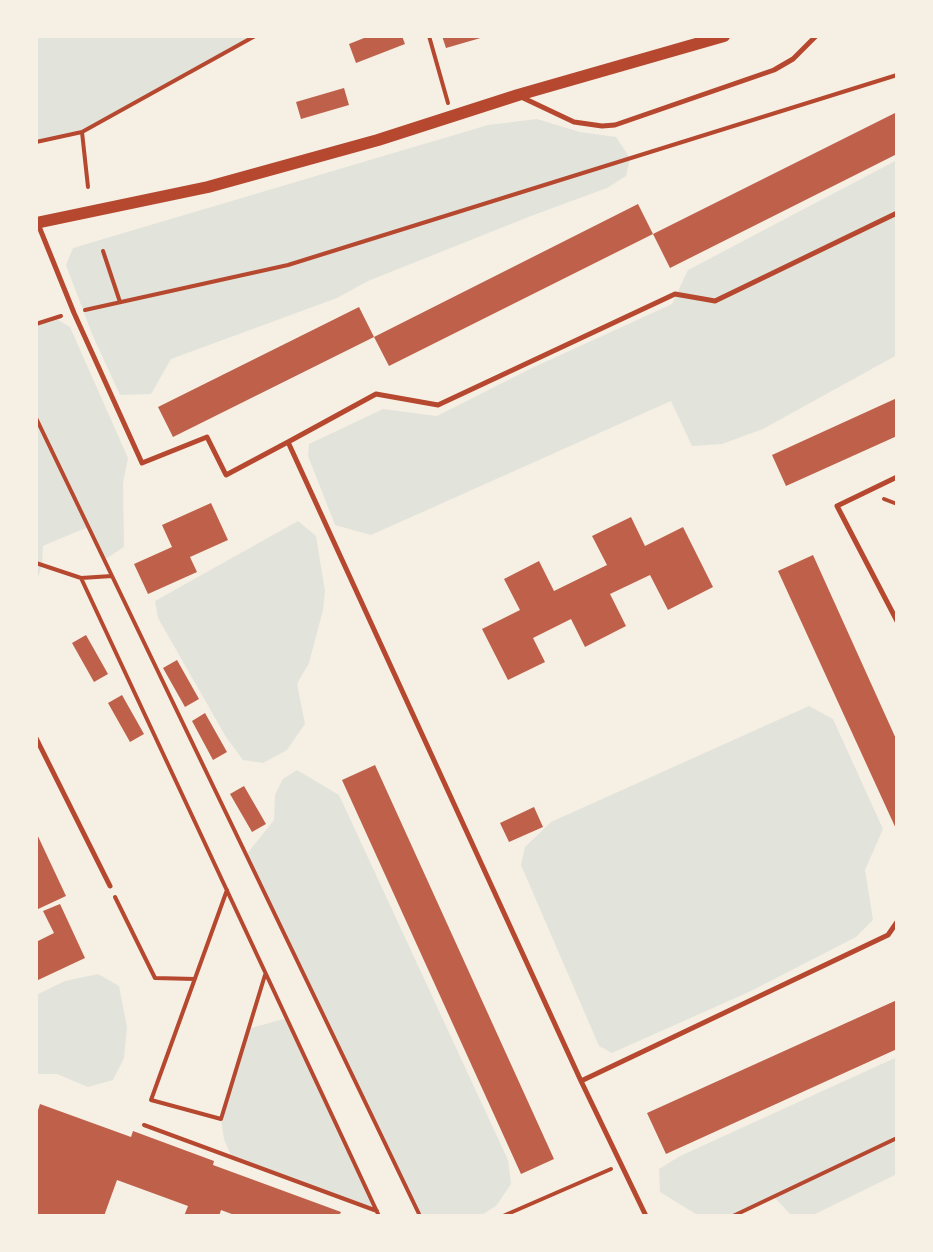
<!DOCTYPE html>
<html>
<head>
<meta charset="utf-8">
<style>
	body { margin:0 }
	#map { position:relative; width:933px; height:1252px; overflow:hidden; background:#f6efe4; font-family:Inter,sans-serif }
	canvas { display:block }
	.frame { position:absolute; inset:0; border:38px solid #f6efe4; pointer-events:none }
</style>
</head>
<body>
<div id="map">
<canvas width="933" height="1252"></canvas>
<div class="frame"></div>
</div>
<script>
const context = document.querySelector('canvas').getContext('2d');
context.lineJoin = 'round';
function paint(path, color) { context.fillStyle = color; context.fill(path, 'evenodd'); }
const shape = rows => new Path2D(rows.map(r => 'M' + r).join(''));
function stroke(path, color, width, dash) { context.strokeStyle = color; context.lineWidth = width; context.lineCap = dash ? 'butt' : 'round'; context.setLineDash(dash || []); context.stroke(path); }
paint(shape([
	[36,36,255,36,82,132,36,142],
	[537,119,580,132,616,137,630,158,626,176,607,188,531,216,368,281,337,298,171,359,151,394,120,395,92,334,66,265,73,248,488,125],
	[897,160,897,355,763,429,722,444,692,446,671,401,371,535,335,525,308,456,309,444,383,409,437,416,532,368,672,304,688,270],
	[55,318,70,327,128,458,123,483,124,547,104,560,89,527,71,534,43,546,42,565,36,583,36,324],
	[298,521,316,536,325,591,323,610,309,663,297,684,305,724,287,750,263,763,243,760,226,737,158,618,155,601],
	[809,706,833,719,883,829,865,870,873,920,856,937,751,991,612,1053,599,1046,521,865,525,847,551,822],
	[297,770,339,795,508,1160,511,1184,496,1206,480,1216,420,1216,246,855,274,820,275,795,283,779],
	[98,974,119,986,127,1027,124,1058,113,1080,88,1087,57,1074,36,1074,36,995,65,981],
	[287,1018,377,1211,232,1158,224,1139,221,1119,248,1029],
	[897,1057,897,1174,811,1216,792,1216,774,1197,733,1216,699,1216,660,1192,659,1169,680,1156]
]), '#e2e4dc');
paint(shape([
	[369,36,402,36,405,44,356,63,349,44],
	[442,36,484,36,484,37,446,48],
	[344,88,349,105,301,119,296,102],
	[897,112,897,154,670,268,653,234],
	[638,204,653,234,389,366,374,337],
	[359,307,374,337,173,437,158,407],
	[897,398,897,436,786,486,772,455],
	[211,503,228,540,190,557,197,572,148,594,134,564,172,547,162,525],
	[631,517,645,546,683,527,713,587,668,610,650,575,610,594,626,626,585,647,571,619,533,638,545,662,508,680,482,629,520,610,504,579,539,561,554,591,607,565,592,536],
	[813,555,897,741,897,831,778,571],
	[86,635,108,674,94,682,72,643],
	[177,660,199,699,185,707,163,668],
	[122,695,144,734,130,742,108,703],
	[205,713,227,752,213,760,192,721],
	[375,765,554,1159,521,1174,342,780],
	[244,786,266,824,252,832,230,794],
	[534,807,543,827,509,842,500,823],
	[36,832,66,896,36,910],
	[60,904,85,958,36,981,36,942,54,933,43,911],
	[897,1000,897,1049,666,1154,647,1113],
	[40,1104,131,1137,133,1131,214,1161,213,1165,341,1212,339,1216,237,1216,221,1210,219,1216,184,1216,188,1206,117,1180,104,1216,43,1216,36,1213,36,1116]
]), '#bf614a');
stroke(shape([
	[429,36,448,103],
	[82,132,88,187],
	[36,142,82,132,255,36],
	[103,251,120,302],
	[85,310,288,265,897,75],
	[36,324,61,316],
	[36,418,420,1216],
	[884,499,897,504],
	[36,563,81,578,379,1216],
	[81,578,112,576],
	[227,890,151,1100,221,1119,265,975],
	[115,897,155,978,195,979],
	[144,1125,377,1211],
	[503,1216,611,1169],
	[733,1216,897,1138]
]), '#b5482f', 4);
stroke(shape([
	[519,96,574,122,602,126,615,125,774,70,793,59,816,36],
	[38,224,74,313,142,463,207,437,226,475,288,442,581,1081],
	[288,442,376,394,438,405,675,294,715,301,897,213],
	[897,477,837,506,897,621],
	[36,738,110,886],
	[646,1216,581,1081,888,935,897,922]
]), '#b5482f', 5);
stroke(shape([
	[36,223,208,187,378,140,518,95,724,36]
]), '#b5482f', 12);
</script>
</body>
</html>
